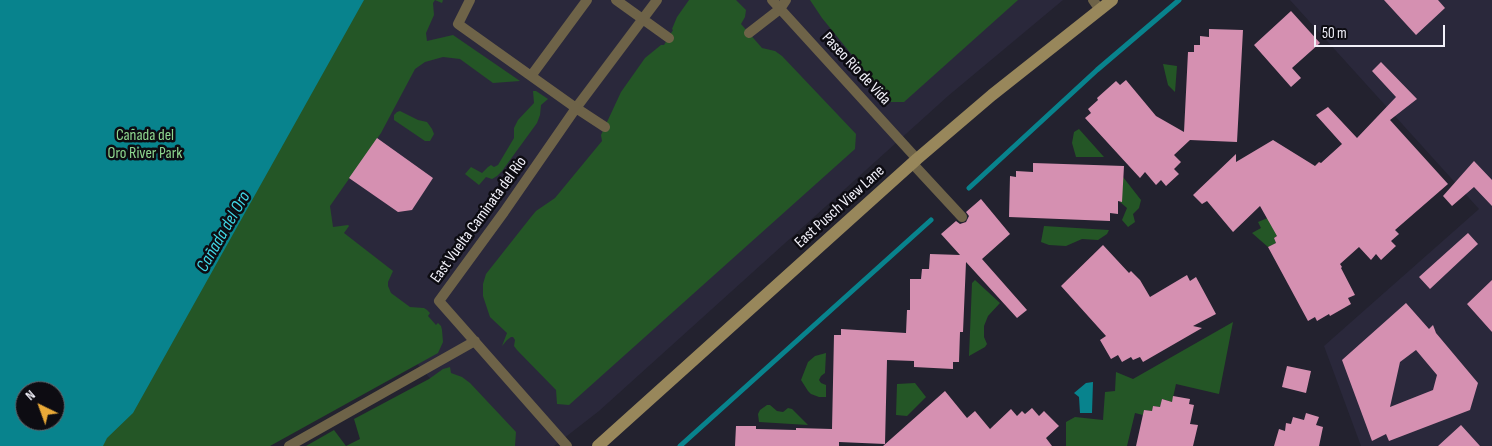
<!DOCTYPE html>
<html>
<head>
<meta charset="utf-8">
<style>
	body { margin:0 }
	#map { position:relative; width:1492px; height:446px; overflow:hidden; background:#23222f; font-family:"Sofia Sans Condensed",sans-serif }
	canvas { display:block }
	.north { position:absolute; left:15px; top:381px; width:50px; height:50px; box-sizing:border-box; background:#0d0c12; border:1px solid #69686f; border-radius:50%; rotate:318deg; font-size:14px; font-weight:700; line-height:20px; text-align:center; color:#f2f1fa }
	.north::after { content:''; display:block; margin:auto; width:18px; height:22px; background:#eaaa38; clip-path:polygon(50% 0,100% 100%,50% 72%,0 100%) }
	.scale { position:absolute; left:1314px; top:25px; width:131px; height:22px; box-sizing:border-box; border:2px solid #f2f1fa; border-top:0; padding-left:6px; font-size:15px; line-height:18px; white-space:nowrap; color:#f2f1fa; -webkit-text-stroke:4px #0d0c12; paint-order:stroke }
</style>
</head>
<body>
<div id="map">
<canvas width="1492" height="446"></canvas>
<div class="north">N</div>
<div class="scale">50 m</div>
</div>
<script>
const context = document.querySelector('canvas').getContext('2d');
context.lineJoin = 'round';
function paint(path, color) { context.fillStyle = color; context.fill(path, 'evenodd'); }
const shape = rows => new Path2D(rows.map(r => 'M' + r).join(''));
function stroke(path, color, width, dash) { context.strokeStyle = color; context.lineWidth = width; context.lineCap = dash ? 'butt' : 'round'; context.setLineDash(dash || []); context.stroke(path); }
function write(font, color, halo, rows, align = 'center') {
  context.font = font + ' "Sofia Sans Condensed",sans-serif'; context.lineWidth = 5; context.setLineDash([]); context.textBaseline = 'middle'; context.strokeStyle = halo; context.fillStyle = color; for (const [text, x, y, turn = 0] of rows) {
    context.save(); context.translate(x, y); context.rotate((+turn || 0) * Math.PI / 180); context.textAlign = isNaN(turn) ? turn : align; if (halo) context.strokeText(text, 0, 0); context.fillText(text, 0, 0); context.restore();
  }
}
paint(shape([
	[421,0,1063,0,948,96,599,411,554,446,490,446,295,226],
	[1290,0,1492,0,1492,446,1361,446,1324,346,1479,209]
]), '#2a283b');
paint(shape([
	[0,0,443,0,442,3,435,0,433,3,434,15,426,33,427,41,453,35,520,81,493,83,460,59,443,57,425,62,415,69,381,133,330,206,333,227,348,225,349,226,344,233,393,271,388,282,388,286,391,293,410,307,424,308,427,310,430,313,428,316,436,325,438,323,441,326,442,330,443,342,438,353,270,446,0,446],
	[25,391,55,391,55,421,25,421],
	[689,0,736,0,746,10,745,17,741,24,762,48,775,51,782,56,856,134,855,149,569,405,557,404,556,390,517,350,514,346,515,340,513,337,511,337,507,340,502,346,507,333,490,317,483,296,483,284,486,274,531,217,536,211,555,198,602,141,601,135,621,92,645,58,661,45,664,45,673,30,672,29,677,17],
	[810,0,1018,0,904,102,890,102,822,18],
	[1163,64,1177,66,1175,92,1168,85],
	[533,91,536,91,548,99,541,105,540,115,537,123,502,171,497,176,492,179,486,177,479,185,465,174,471,167,482,173,488,167,491,165,494,167,498,165,514,138,514,128,518,120,534,103],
	[400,111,418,120,427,122,432,129,434,134,430,141,425,141,394,120,394,115,397,112],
	[1079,129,1104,157,1076,157,1072,143,1074,132],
	[1123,177,1141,200,1139,208,1133,214,1135,222,1128,227,1122,220,1127,208,1120,202,1121,201],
	[1277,214,1277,236,1274,238,1276,243,1268,247,1252,233,1261,228,1258,222],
	[1044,226,1109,230,1107,234,1098,240,1082,239,1066,246,1049,245,1041,242],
	[975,280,1000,303,988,316,984,326,984,337,987,344,985,347,969,356,972,283],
	[1233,322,1219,394,1176,384,1172,402,1162,399,1160,407,1153,406,1152,411,1144,410,1143,415,1135,413,1127,446,1066,446,1066,422,1075,417,1103,420,1105,392,1115,391,1116,372,1133,379],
	[826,353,825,373,821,376,819,380,821,383,826,385,826,397,819,397,811,394,808,391,801,380,808,362,815,356],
	[450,367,451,373,462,377,470,383,516,432,515,446,306,446,334,430,346,446,360,439,354,419,429,379,443,369],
	[915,383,926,397,907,416,896,415,897,384],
	[767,405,770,405,777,411,783,412,788,408,792,409,808,425,759,422,758,414,760,410]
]), '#245626');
paint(shape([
	[0,0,364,0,133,413,107,438,103,446,0,446],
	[25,391,55,391,55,421,25,421],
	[1093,382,1092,413,1080,413,1079,397,1074,393,1086,383]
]), '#08838d');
stroke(shape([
	[969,188,1097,70,1179,0],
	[680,446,931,220]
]), '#08838d', 5);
paint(shape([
	[1384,0,1438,0,1445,8,1416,35],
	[1291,11,1320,43,1292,68,1301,78,1291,87,1254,45],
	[1209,29,1243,30,1237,142,1190,140,1174,155,1181,162,1174,169,1179,174,1166,186,1161,180,1156,185,1145,172,1140,178,1085,118,1091,113,1088,109,1098,100,1097,98,1116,81,1120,85,1126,80,1156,116,1184,132,1188,52,1194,52,1194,45,1200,45,1200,36,1209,37],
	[1381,62,1417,99,1390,120,1448,184,1395,230,1399,234,1391,241,1396,246,1381,260,1376,254,1371,260,1359,247,1340,264,1342,267,1341,268,1355,295,1348,298,1351,304,1330,316,1329,314,1317,321,1315,317,1308,321,1268,247,1276,243,1274,238,1277,236,1260,206,1233,232,1207,201,1202,204,1193,195,1236,154,1236,162,1273,140,1315,166,1319,162,1321,163,1342,144,1316,115,1328,107,1357,138,1396,97,1372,71],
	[377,138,433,178,412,210,398,212,349,178],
	[1474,161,1492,180,1492,206,1474,187,1452,206,1443,196],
	[1033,163,1124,166,1122,202,1118,201,1118,214,1110,213,1110,221,1009,217,1010,176,1016,177,1016,171,1033,172],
	[981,199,1010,234,982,259,1027,310,1017,318,966,262,963,332,960,332,959,362,953,362,953,369,914,367,914,361,887,360,885,444,839,442,839,446,735,446,736,426,756,426,756,429,796,430,796,428,832,429,834,335,841,335,841,329,906,333,907,310,910,310,910,279,921,279,922,269,929,269,930,254,960,255,941,234,956,221,960,224,966,222,969,216,966,212],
	[1468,233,1478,244,1430,289,1419,277],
	[1103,245,1129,273,1131,271,1140,280,1150,297,1187,275,1190,281,1196,277,1216,314,1193,326,1202,328,1143,362,1140,357,1133,360,1131,357,1122,362,1118,355,1111,359,1100,340,1106,336,1061,286],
	[1492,280,1492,332,1467,304],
	[1406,303,1429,329,1433,325,1436,333,1478,383,1470,410,1389,441,1386,434,1372,441,1342,360],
	[1416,350,1437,375,1433,390,1390,407,1400,362],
	[1287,366,1311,371,1306,393,1282,387],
	[945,391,967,418,975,411,990,429,1011,409,1017,416,1022,411,1025,414,1032,408,1039,416,1044,411,1059,426,1046,438,1052,446,883,446],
	[1173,396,1190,399,1189,404,1194,405,1190,424,1198,425,1193,446,1136,446,1144,410,1152,411,1153,406,1160,407,1162,399,1172,402],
	[1306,413,1319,417,1316,425,1323,427,1319,446,1274,446,1279,429,1285,431,1286,423,1291,424,1293,417,1304,420],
	[1461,425,1480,446,1438,446]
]), '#d590b1');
stroke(shape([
	[470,0,458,24,531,76],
	[587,0,531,76,576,108,605,127],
	[616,0,669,38],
	[772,0,917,159],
	[1093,0,1100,10],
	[749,33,780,9,786,0],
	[912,163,962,217],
	[289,446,475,341],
	[567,446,439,301,504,212,576,108,657,0]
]), '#6e6348', 10);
stroke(shape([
	[598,446,917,159,992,95,1112,0]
]), '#98875b', 12);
write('16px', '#f2f1fa', '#0d0c12', [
	["Paseo Rio de Vida",856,69,47],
	["East Pusch View Lane",840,207,-42],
	["East Vuelta Caminata del Rio",479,220,-54]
]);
write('16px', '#8ed78f', '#0d0c12', [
	["Cañada del",145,136],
	["Oro River Park",145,154]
]);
write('italic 18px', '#41d7e6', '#0d0c12', [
	["Cañada del Oro",224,232,-60]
]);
</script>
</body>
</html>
